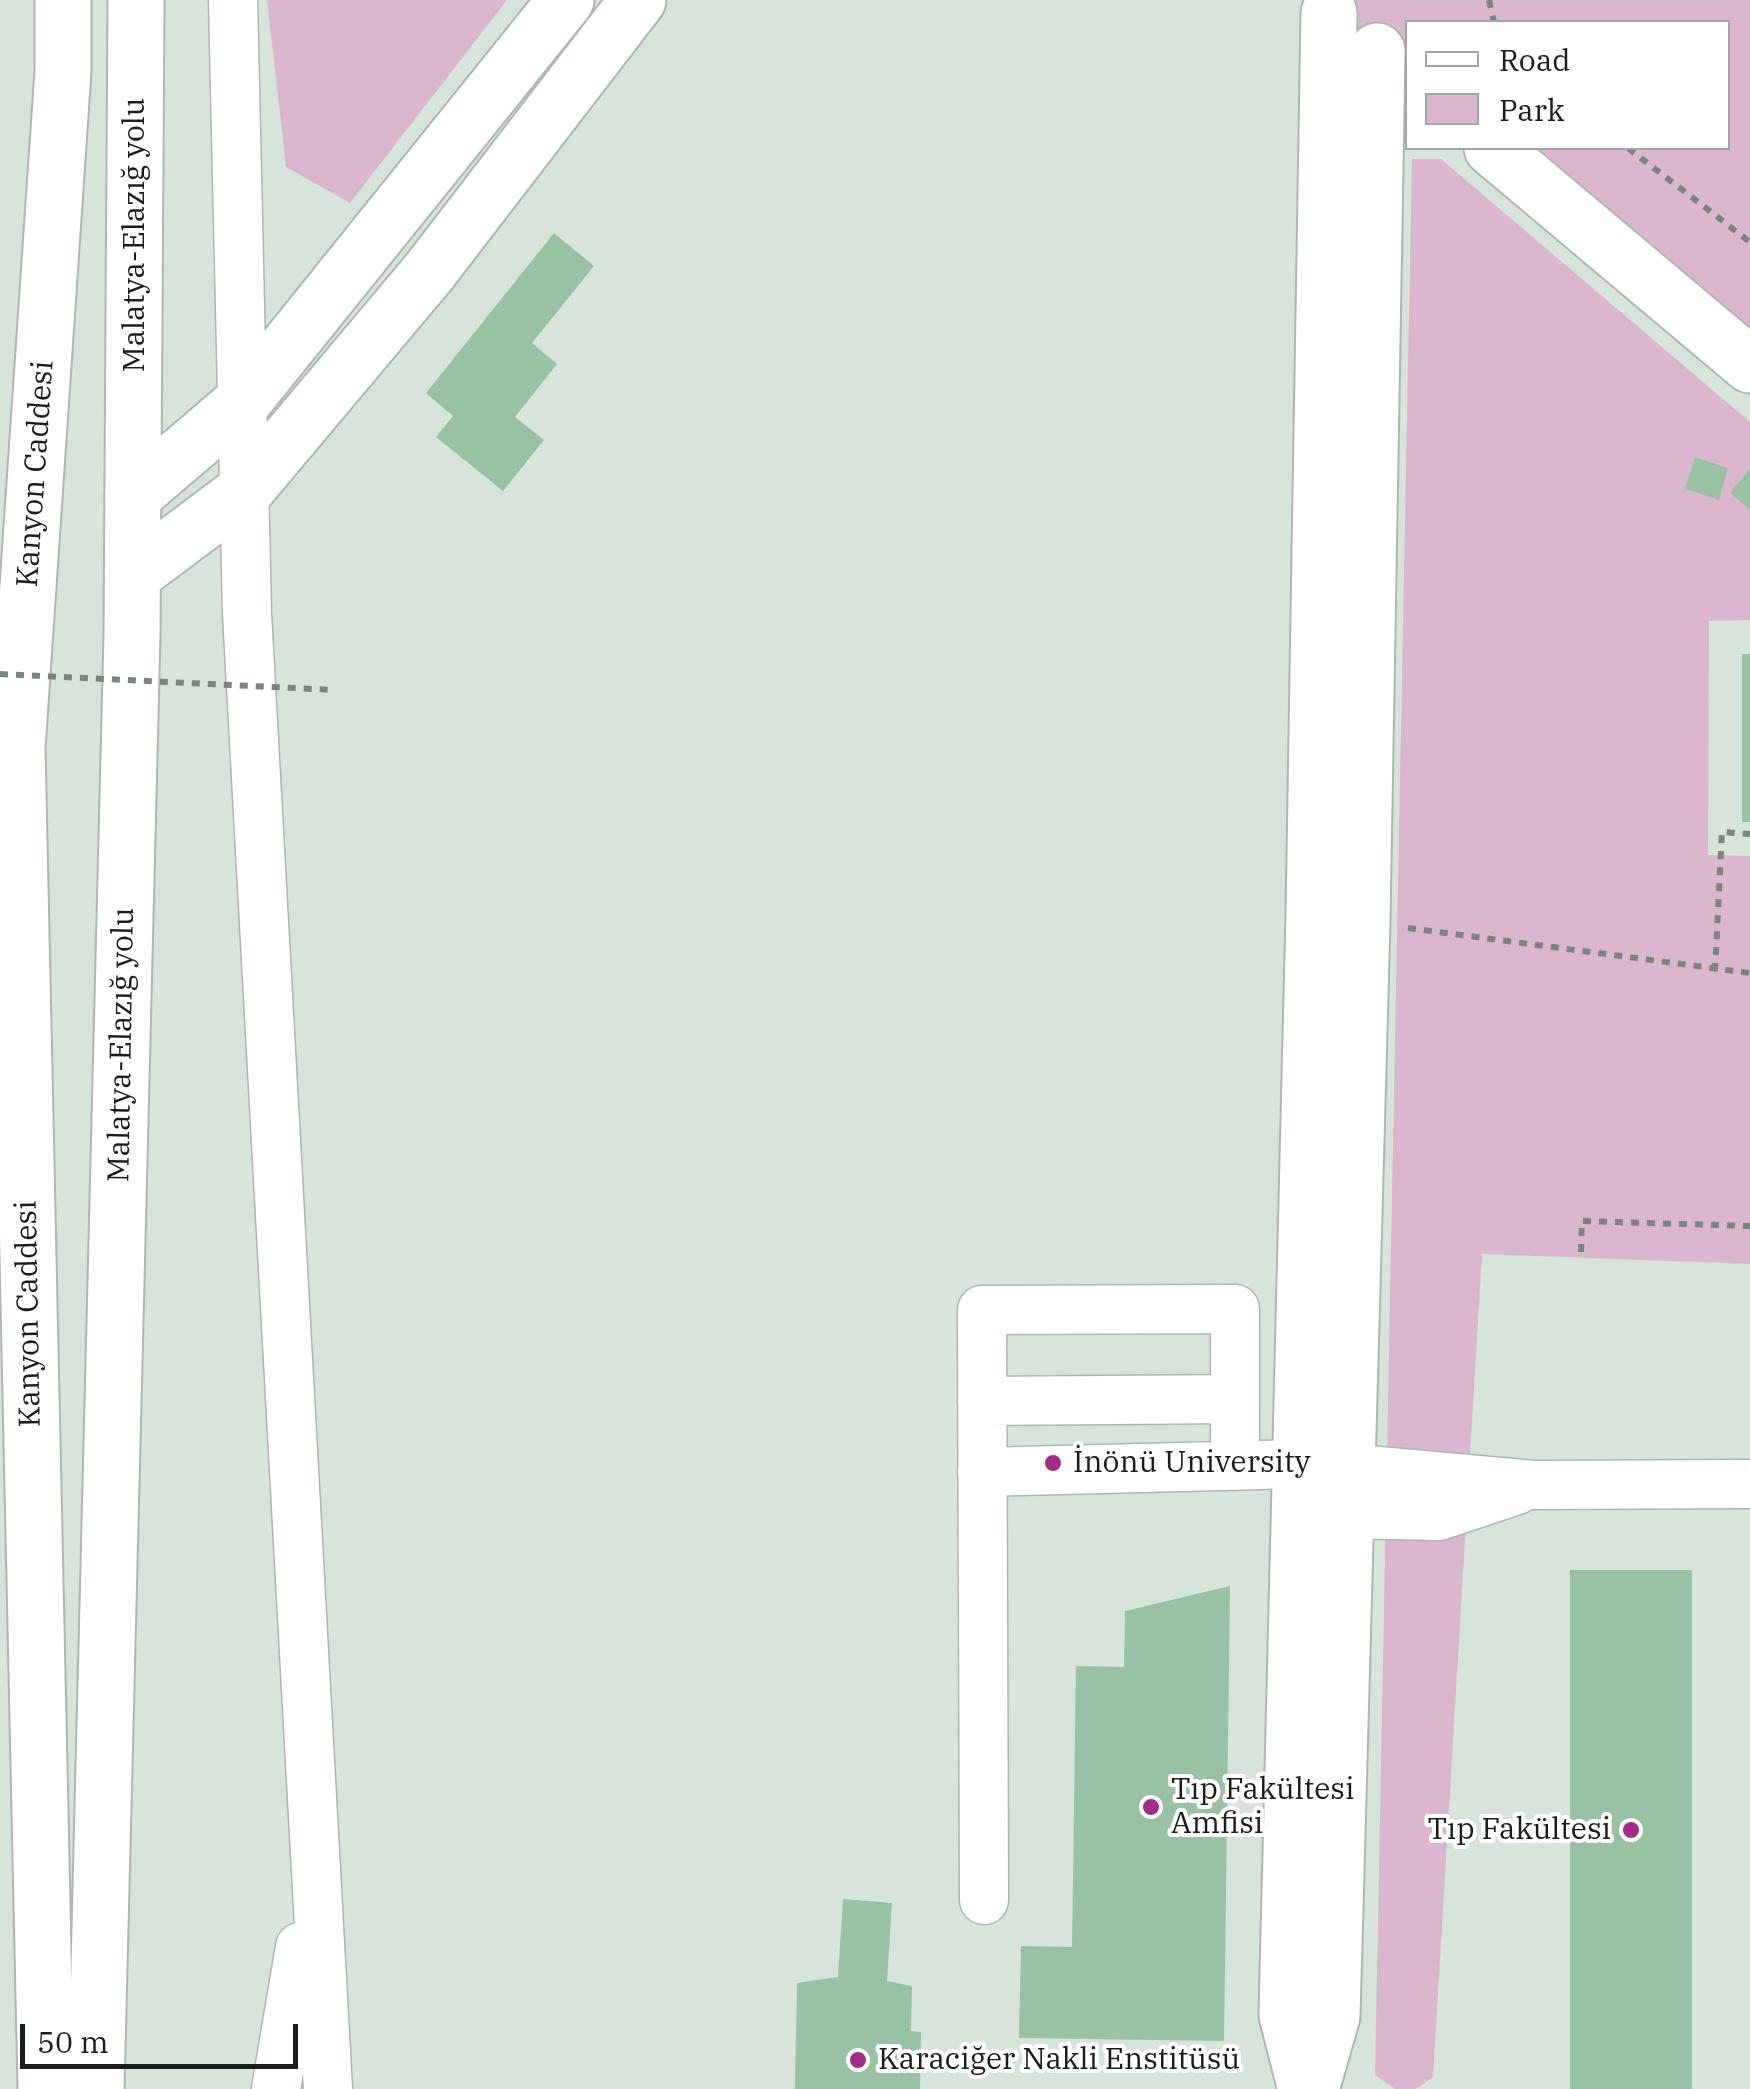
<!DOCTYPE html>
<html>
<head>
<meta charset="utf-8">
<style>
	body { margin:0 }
	#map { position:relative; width:1750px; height:2089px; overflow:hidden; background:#d7e4da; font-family:"IBM Plex Serif",serif }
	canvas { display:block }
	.legend { position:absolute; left:1405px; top:20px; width:325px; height:130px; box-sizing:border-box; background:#fff; border:2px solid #a3a5a3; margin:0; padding:12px 18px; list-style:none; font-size:30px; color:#191e1a }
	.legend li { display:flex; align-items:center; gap:20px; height:50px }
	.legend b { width:50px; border:2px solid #a3a5a3 }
	.scale { position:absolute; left:20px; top:2024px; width:278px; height:45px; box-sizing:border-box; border:5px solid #191e1a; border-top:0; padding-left:12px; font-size:30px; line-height:35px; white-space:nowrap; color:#191e1a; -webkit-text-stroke:8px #fff; paint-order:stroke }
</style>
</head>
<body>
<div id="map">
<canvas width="1750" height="2089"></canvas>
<ul class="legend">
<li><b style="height:12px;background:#fff"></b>Road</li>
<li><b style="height:28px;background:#dbb7cf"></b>Park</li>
</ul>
<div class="scale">50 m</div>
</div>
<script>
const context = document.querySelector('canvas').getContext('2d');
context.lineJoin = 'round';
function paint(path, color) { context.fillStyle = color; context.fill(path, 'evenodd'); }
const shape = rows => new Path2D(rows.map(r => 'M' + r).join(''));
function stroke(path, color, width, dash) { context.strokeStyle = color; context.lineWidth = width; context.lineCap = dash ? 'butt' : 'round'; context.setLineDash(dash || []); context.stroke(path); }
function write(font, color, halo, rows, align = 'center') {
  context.font = font + ' "IBM Plex Serif",serif'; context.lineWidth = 8; context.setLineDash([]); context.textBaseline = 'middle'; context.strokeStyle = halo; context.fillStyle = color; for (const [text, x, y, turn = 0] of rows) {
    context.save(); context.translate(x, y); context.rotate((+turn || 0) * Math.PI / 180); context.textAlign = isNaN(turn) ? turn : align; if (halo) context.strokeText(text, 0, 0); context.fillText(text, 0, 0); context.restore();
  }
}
paint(shape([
	[267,0,507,0,350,203,286,167],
	[1323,0,1750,0,1750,382,1488,148,1728,148,1728,22,1408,22,1407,75],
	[1412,159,1441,159,1750,422,1750,620,1709,621,1708,855,1750,856,1750,1264,1482,1254,1433,2077,1416,2089,1395,2089,1375,2075]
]), '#dbb7cf');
paint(shape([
	[554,233,594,266,532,343,557,364,515,417,544,440,503,491,436,437,453,416,426,393],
	[1695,457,1728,468,1719,500,1685,489],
	[1750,469,1750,510,1730,493],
	[1742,654,1750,654,1750,822,1742,822],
	[1570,1570,1692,1570,1692,2089,1570,2089],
	[1230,1586,1224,2041,1019,2038,1021,1946,1072,1947,1076,1666,1124,1667,1125,1611],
	[843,1899,892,1903,887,1981,912,1986,911,2031,921,2032,920,2089,795,2089,797,1983,838,1977]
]), '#98c2a3');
const minor = shape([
	[233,0,247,613,328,2089],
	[982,1401,1235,1399],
	[982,1472,1300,1464,1534,1485,1750,1484],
	[1320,1486,1346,1514,1439,1516,1517,1490],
	[984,1900,982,1310,1235,1309,1235,1466],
	[276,2089,300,1947]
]);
const major = shape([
	[1492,148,1750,365],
	[133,496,243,402,566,0],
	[133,575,245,491,429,272,638,0],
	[1306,2089,1287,2015,1314,914,1329,13],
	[1311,2089,1332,2016,1362,922,1377,51]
]);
const highway = shape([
	[46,2089,17,748,63,71,63,0],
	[96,2089,132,635,136,0]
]);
stroke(minor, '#acb9af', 51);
stroke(major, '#acb9af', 59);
stroke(highway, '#acb9af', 59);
stroke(shape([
	[1489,0,1494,22],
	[1628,148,1750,242],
	[1408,928,1750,973],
	[1715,971,1722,832,1750,834],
	[1581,1252,1582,1221,1750,1226]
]), '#7b857d', 6, [8, 8]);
stroke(minor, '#fff', 48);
stroke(major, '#fff', 55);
stroke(highway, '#fff', 55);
stroke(shape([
	[0,674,335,690]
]), '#7b857d', 6, [8, 8]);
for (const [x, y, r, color] of [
	[1053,1463,10,"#a22c86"],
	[1151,1807,10,"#a22c86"],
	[1631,1830,10,"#a22c86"],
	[858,2060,10,"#a22c86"]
]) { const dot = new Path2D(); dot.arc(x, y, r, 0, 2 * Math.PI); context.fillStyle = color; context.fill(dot); stroke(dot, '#fff', 4); }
write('30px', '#191e1a', '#fff', [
	["Malatya-Elazığ yolu",135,235,-90],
	["Kanyon Caddesi",36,474,-86],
	["Malatya-Elazığ yolu",122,1045,-89],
	["Kanyon Caddesi",29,1314,-91]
]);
write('30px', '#191e1a', '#fff', [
	["İnönü University",1073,1463],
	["Tıp Fakültesi",1171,1790],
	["Amfisi",1171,1824],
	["Tıp Fakültesi",1611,1830,"right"],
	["Karaciğer Nakli Enstitüsü",878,2060]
], 'left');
</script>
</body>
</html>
